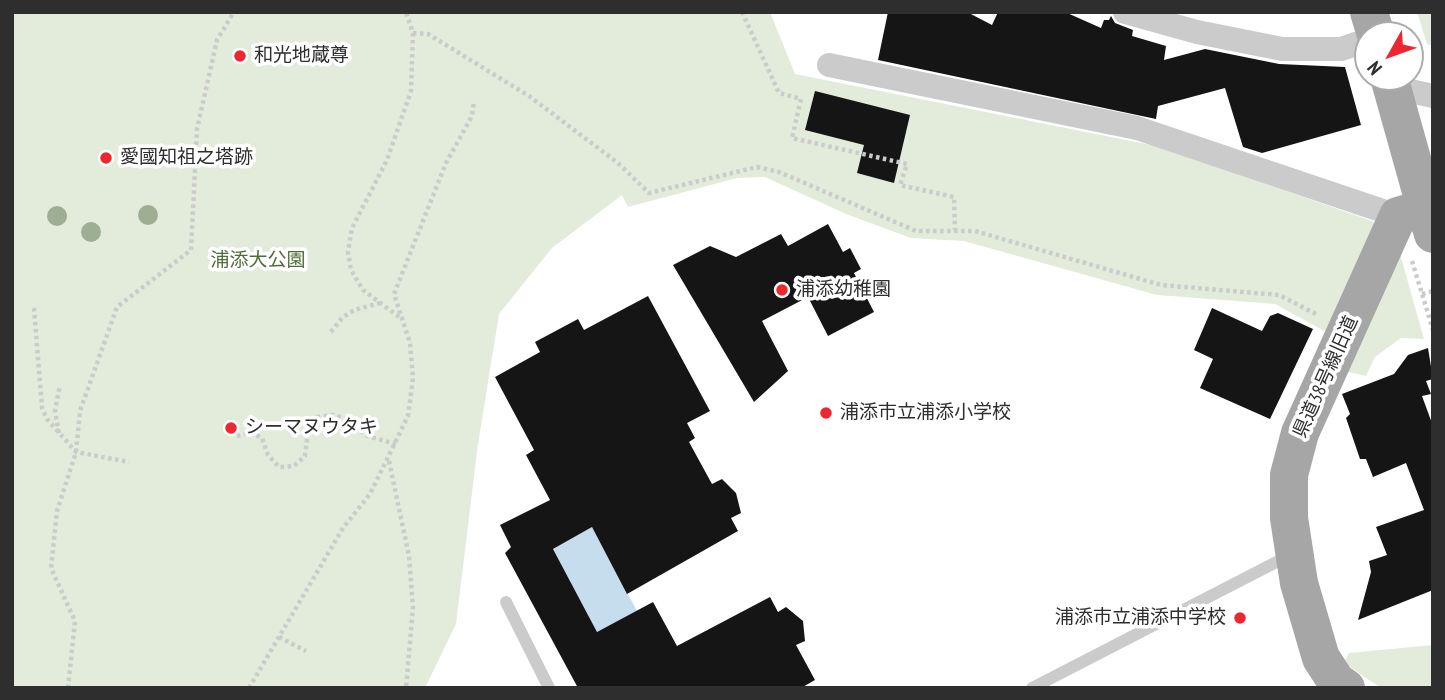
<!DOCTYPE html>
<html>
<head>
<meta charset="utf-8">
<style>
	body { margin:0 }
	#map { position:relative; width:1445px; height:700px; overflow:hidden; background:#fff; font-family:"PT Sans Narrow",sans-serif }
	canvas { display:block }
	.frame { position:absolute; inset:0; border:14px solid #2e2e2e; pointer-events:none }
	.north { position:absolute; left:1354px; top:21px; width:70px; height:70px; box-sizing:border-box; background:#fff; border:2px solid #ababab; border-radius:50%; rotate:230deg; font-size:19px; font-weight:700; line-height:28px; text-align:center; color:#2e2e2e }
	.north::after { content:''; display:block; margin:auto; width:24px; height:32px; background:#ee262f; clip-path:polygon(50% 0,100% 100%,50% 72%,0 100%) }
</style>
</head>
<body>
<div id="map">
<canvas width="1445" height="700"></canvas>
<div class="frame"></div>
<div class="north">N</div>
</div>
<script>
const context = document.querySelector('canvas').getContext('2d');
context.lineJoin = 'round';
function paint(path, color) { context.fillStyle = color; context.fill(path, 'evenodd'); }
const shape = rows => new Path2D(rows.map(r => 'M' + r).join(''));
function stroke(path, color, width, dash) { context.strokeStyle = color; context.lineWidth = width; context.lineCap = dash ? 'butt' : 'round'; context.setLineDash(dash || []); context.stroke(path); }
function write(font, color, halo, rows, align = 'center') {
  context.font = font + ' "PT Sans Narrow","Noto Sans JP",sans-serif'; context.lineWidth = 7; context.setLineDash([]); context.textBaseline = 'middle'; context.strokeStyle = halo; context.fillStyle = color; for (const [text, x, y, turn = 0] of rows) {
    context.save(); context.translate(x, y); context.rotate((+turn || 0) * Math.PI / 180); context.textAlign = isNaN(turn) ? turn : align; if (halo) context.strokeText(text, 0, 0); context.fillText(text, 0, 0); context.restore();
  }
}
paint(shape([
	[12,12,770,12,795,74,1161,147,1372,221,1397,243,1424,339,1401,338,1375,357,1366,376,1336,369,1348,344,1275,304,1157,295,964,241,911,238,846,214,765,177,737,178,628,207,622,195,552,248,499,314,478,444,456,624,425,688,12,688],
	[1417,12,1433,12,1433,46,1427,44],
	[1433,645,1433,688,1381,688,1344,663,1349,653]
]), '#e3ecda');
paint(shape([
	[592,527,637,611,597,632,553,549]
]), '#c5dded');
paint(shape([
	[888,12,967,12,992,25,998,12,1065,12,1101,28,1104,20,1109,20,1111,16,1115,23,1133,30,1132,36,1166,46,1164,60,1205,49,1279,64,1345,67,1361,125,1262,153,1243,147,1225,88,1158,106,1156,119,878,60],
	[815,91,910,115,894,183,857,173,864,145,805,130],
	[828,224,843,252,850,248,861,269,854,273,874,312,828,336,808,297,762,321,788,371,754,402,673,265,710,246,736,257,781,234,788,246],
	[648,296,710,411,687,423,695,438,689,442,712,484,722,479,736,493,741,513,731,518,738,531,627,594,592,527,553,549,597,632,653,602,677,646,770,597,778,612,786,607,803,621,805,641,796,645,815,680,801,688,578,688,505,553,511,547,500,525,550,500,526,455,534,450,495,377,540,352,535,342,578,319,584,330],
	[1212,308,1262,331,1270,316,1278,313,1313,329,1270,419,1200,388,1213,359,1194,350],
	[1428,348,1433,379,1426,381,1431,394,1422,396,1433,426,1433,590,1358,620,1371,572,1369,561,1387,555,1376,527,1424,510,1406,463,1373,477,1366,459,1360,459,1346,418,1350,414,1342,394,1394,374,1408,355]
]), '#151515');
stroke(shape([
	[742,12,779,93,801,99,792,138,907,164,900,185,954,197,955,230],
	[413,33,428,34,529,96,618,163,649,193,757,167,779,172,916,231,975,231,1161,285,1279,295,1318,315],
	[1412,261,1433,330],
	[1422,294,1433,291],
	[34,308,42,408,47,419,76,452,129,462],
	[399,317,363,290,351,270,348,252,352,228,387,160,411,91,413,33,406,12],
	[331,332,342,318,354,310,380,303],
	[59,433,55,411,60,385],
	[237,436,251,432,262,438,268,455,279,467,294,466,305,456,308,430,317,417,333,415,348,419,367,436,396,444],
	[389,461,409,556,413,608,406,688],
	[279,637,306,651],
	[68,688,75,621,51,568,57,511,76,452,80,411,117,307,191,250,197,129,217,40,234,12],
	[249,688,343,528,370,494,408,416,413,378,410,343,394,294,446,163,472,116,474,101]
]), '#cbcbcb', 4.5, [3.5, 3.5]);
stroke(shape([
	[506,602,549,688],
	[1032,688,1290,555]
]), '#cbcbcb', 12);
stroke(shape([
	[1125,12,1197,32,1282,49,1341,49,1368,40],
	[829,65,1137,128,1398,216],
	[1392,87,1433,96]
]), '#cbcbcb', 24);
stroke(shape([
	[1369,12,1376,35],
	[1389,77,1433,234],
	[1346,688,1336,681,1321,658,1299,583,1289,518,1289,475,1300,433,1398,216,1425,208]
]), '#a6a6a6', 38);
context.fillStyle = '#9eae92';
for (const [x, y] of [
	[148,215],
	[57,216],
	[91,232]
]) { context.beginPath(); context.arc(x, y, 10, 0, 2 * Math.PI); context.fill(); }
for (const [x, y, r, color] of [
	[240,56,7,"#ee262f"],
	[106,158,7,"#ee262f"],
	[782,290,7,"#ee262f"],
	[826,413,7,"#ee262f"],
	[231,428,7,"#ee262f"],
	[1240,618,7,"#ee262f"]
]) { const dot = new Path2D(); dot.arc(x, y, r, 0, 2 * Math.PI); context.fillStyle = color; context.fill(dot); stroke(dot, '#fff', 2.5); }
write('19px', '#2e2e2e', '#fff', [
	["和光地蔵尊",254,56],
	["愛國知祖之塔跡",120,158],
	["浦添幼稚園",796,290],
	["浦添市立浦添小学校",840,413],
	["シーマヌウタキ",245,428],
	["浦添市立浦添中学校",1226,618,"right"]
], 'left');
write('19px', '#4f6c39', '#fff', [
	["浦添大公園",258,261]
]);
write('19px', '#2e2e2e', '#fff', [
	["県道38号線旧道",1326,377,-66]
]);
</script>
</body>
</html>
